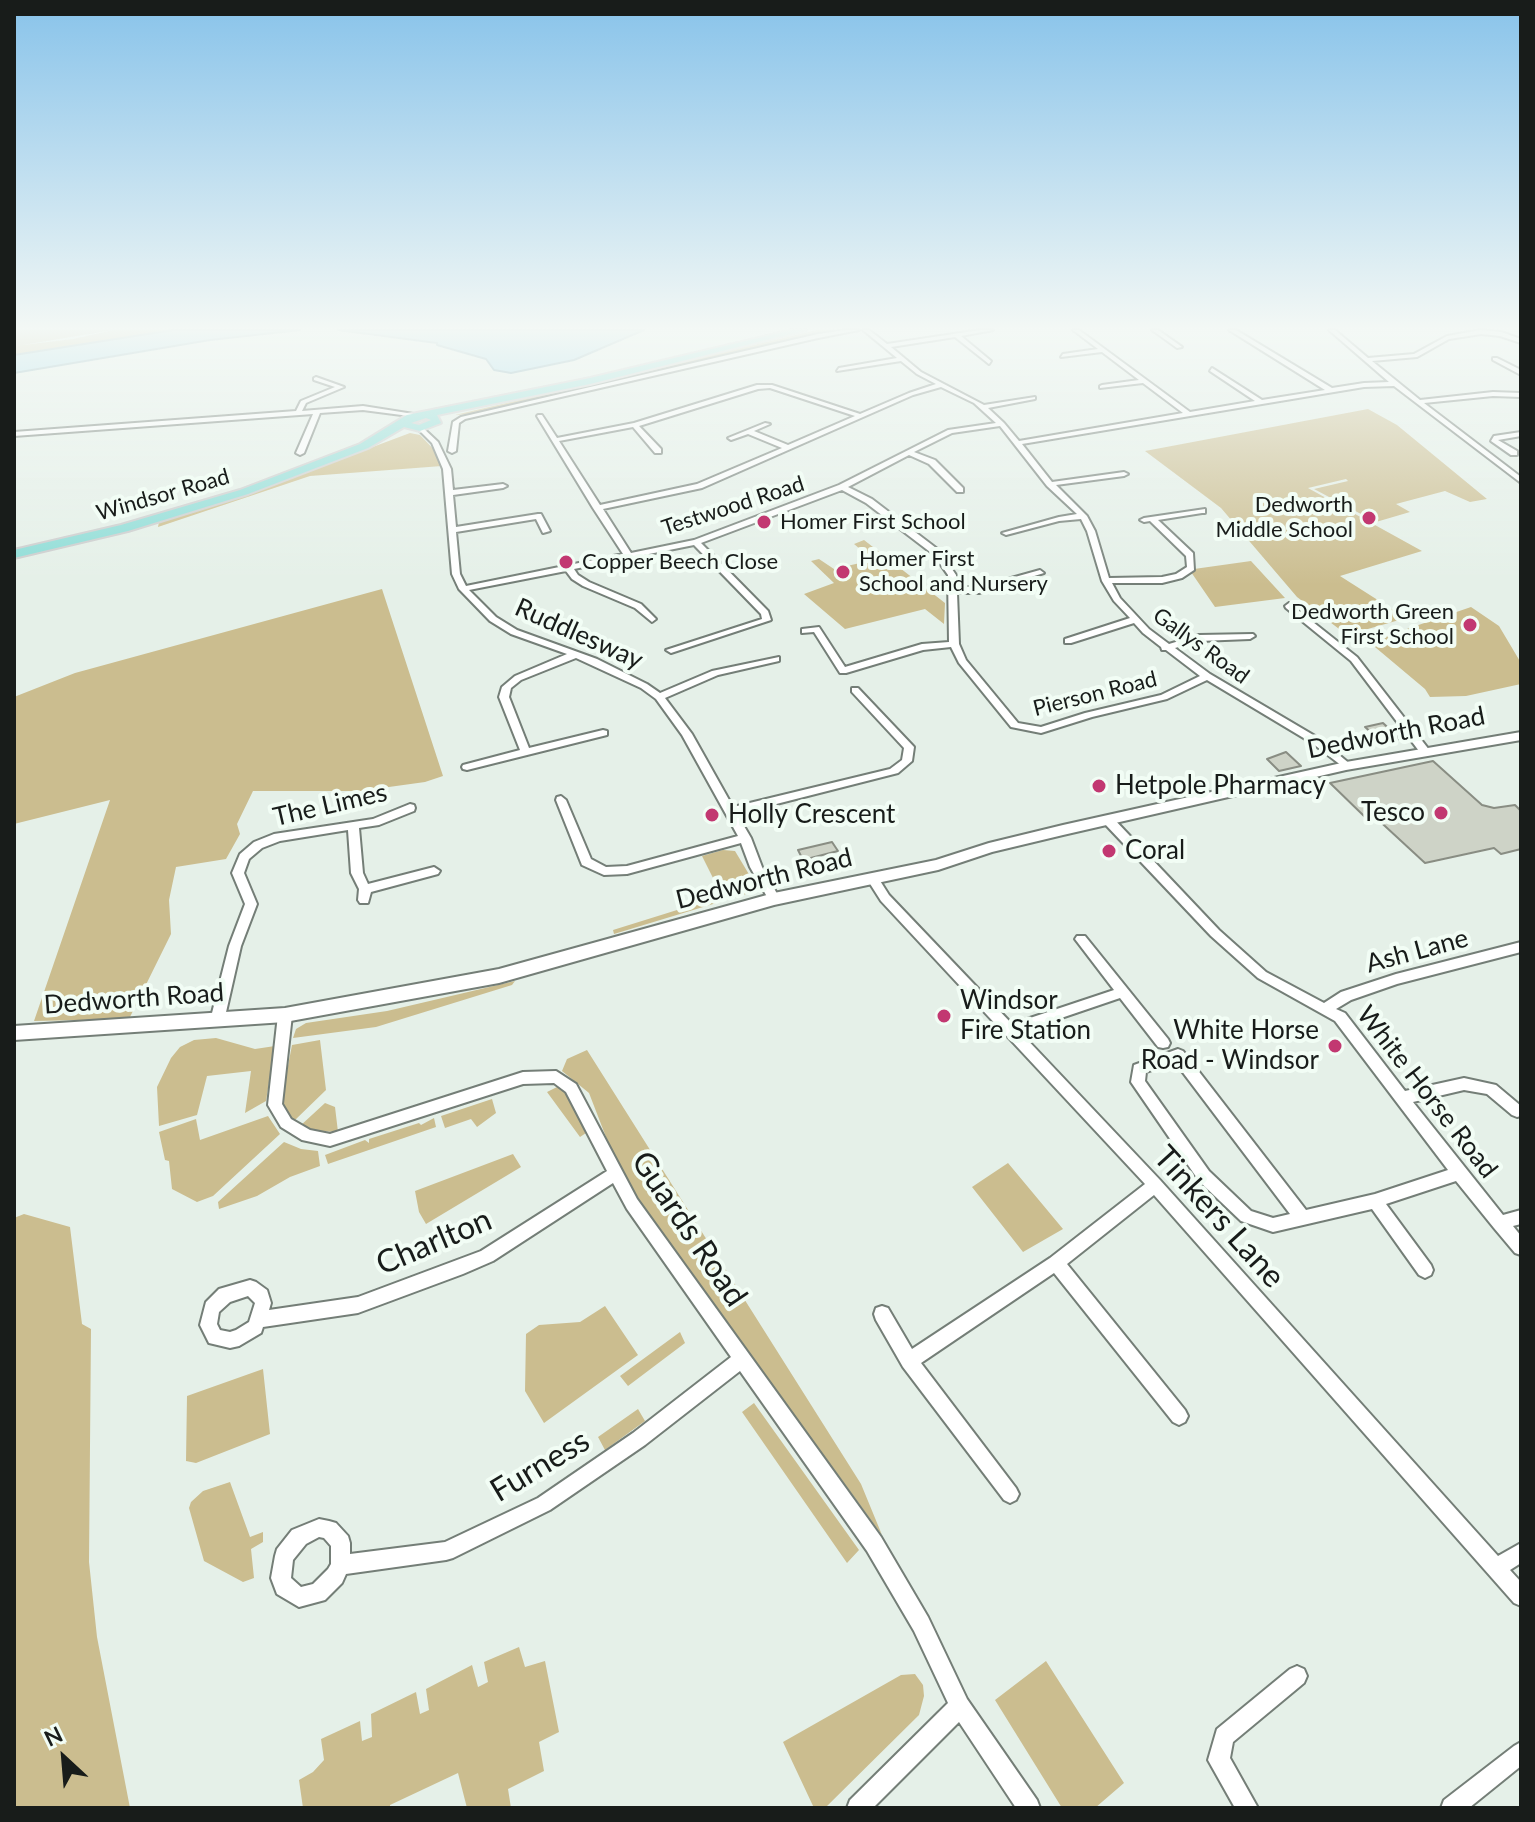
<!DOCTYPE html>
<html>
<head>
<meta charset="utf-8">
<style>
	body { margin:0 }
	#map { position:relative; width:1535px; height:1822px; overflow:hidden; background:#e5f0e8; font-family:Lato,sans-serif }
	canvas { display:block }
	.frame { position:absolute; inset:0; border:16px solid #181c1a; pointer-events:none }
	.north { position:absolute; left:24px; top:1718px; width:80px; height:80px; -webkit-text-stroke:6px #f2fdf5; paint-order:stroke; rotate:334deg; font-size:22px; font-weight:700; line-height:32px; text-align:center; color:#181c1a }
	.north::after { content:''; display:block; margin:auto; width:28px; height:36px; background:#181c1a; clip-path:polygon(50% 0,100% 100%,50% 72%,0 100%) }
</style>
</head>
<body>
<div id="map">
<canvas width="1535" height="1822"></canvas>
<div class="frame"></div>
<div class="north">N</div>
</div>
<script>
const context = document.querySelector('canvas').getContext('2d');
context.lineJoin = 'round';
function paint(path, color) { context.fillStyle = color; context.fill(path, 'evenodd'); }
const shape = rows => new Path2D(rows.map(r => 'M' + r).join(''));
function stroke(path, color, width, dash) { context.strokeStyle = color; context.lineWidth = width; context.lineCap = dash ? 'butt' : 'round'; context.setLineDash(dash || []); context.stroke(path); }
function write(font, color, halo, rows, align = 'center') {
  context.font = font + ' Lato,sans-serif'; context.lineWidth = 8; context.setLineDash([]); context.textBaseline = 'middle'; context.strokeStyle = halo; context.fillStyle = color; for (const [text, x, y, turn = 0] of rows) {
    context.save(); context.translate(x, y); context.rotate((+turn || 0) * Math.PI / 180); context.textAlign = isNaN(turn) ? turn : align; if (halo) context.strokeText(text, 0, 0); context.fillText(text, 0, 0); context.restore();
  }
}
paint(shape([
	[14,330,113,330,17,346,14,346],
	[817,330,848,330,815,335,571,393,473,414,455,415],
	[1368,409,1397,425,1487,499,1470,502,1445,491,1396,504,1410,512,1376,522,1314,489,1348,481,1346,479,1308,488,1422,551,1340,576,1406,618,1347,635,1297,597,1221,508,1145,451],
	[864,540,945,603,944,624,925,609,845,629,804,594,834,583,811,561,819,559,834,569,873,560,854,544],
	[1251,561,1285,598,1215,607,1191,572,1194,569],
	[382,589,443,776,425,782,360,791,253,791,237,824,240,834,226,859,176,867,169,900,171,934,129,1019,34,1021,110,800,14,824,14,697,75,673],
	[1471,607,1499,626,1521,663,1521,684,1466,696,1430,697,1425,689,1369,642],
	[723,850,735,851,753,881,754,886,746,894,614,934,613,930,722,896,702,856],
	[515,981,512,985,376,1027,293,1038,296,1029,306,1023,387,1011],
	[216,1038,255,1049,275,1046,266,1101,245,1113,251,1071,207,1076,197,1115,159,1126,157,1087,171,1058,180,1047,194,1040],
	[320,1040,326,1090,294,1121,285,1111,282,1097,292,1045],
	[587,1050,861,1484,882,1535,623,1181,589,1093,562,1071,567,1059],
	[557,1087,573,1097,577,1104,586,1133,580,1137,547,1092],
	[492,1099,496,1113,477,1127,471,1119,445,1128,441,1116],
	[325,1103,335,1107,338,1132,315,1131,300,1126],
	[268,1116,280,1134,213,1196,197,1202,172,1189,169,1161,165,1160,159,1132,196,1119,200,1140],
	[434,1118,436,1127,328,1164,325,1155,365,1140,369,1143,369,1139,419,1123,421,1125],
	[284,1142,301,1149,318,1151,320,1166,290,1177,257,1196,219,1209,218,1202],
	[513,1154,521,1167,426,1224,419,1212,415,1191],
	[1008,1163,1063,1229,1023,1252,972,1187],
	[24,1214,70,1227,82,1324,91,1329,89,1562,97,1637,130,1808,14,1808,14,1218],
	[605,1306,638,1355,544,1423,525,1391,526,1334,539,1325,580,1322],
	[680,1332,685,1343,628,1386,620,1376],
	[263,1369,270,1434,196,1463,186,1461,187,1396],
	[754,1403,859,1550,847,1563,742,1412],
	[638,1409,645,1421,605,1450,598,1437],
	[230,1482,250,1537,263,1532,263,1542,251,1549,254,1578,243,1582,204,1561,189,1508,191,1502,203,1491],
	[519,1647,525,1667,545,1661,559,1732,539,1742,544,1771,508,1789,511,1808,467,1808,458,1773,390,1805,390,1808,303,1808,299,1780,313,1772,324,1760,321,1739,360,1721,362,1741,372,1737,371,1714,416,1692,420,1714,429,1710,426,1689,472,1665,478,1687,488,1682,484,1662],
	[1046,1661,1124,1783,1095,1808,1062,1808,995,1700],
	[915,1674,923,1685,924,1696,919,1715,825,1808,814,1808,783,1742,901,1675]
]), '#cbbd8f');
paint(shape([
	[113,330,173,330,14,355,14,346,73,339],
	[410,433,420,435,440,456,442,466,310,476,158,527,159,522,245,495]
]), '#ccbc89');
const water = shape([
	[173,330,300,330,210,340,14,373,14,355,173,330],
	[338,330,644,330,574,360,511,373,494,370,486,359,437,345,437,343,338,330]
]);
paint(water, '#99d9ed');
stroke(water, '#72a0ae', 2);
const building = shape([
	[1383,723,1400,739,1382,742,1365,727,1383,723],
	[1286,752,1301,766,1279,771,1267,759,1286,752],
	[1433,761,1482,805,1494,808,1515,805,1521,811,1521,849,1501,854,1494,848,1425,863,1373,815,1365,817,1330,783,1433,761],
	[832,842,838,851,803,860,798,850,832,842]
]);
paint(building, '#ced3c7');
stroke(building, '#898d83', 2);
const street = shape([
	[846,330,859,330,818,338,465,419,459,423,456,451,452,453,448,451,453,422,461,417,818,334,846,330],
	[863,330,869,330,887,344,980,330,993,330,961,336,991,361,989,364,955,337,891,347,921,372,984,405,1035,397,1035,399,988,408,1004,423,1019,441,1183,413,1143,383,1100,388,1100,386,1102,385,1139,380,1102,352,1061,357,1063,354,1098,349,1073,330,1079,330,1190,412,1255,401,1210,371,1212,368,1262,400,1325,390,1229,330,1236,330,1332,388,1364,383,1389,382,1329,330,1335,330,1368,358,1414,354,1447,336,1481,330,1501,332,1521,339,1521,343,1500,336,1481,334,1449,339,1417,357,1372,361,1420,400,1493,392,1521,393,1521,397,1493,396,1424,403,1521,477,1521,483,1394,386,1364,387,1022,444,1052,482,1124,472,1128,474,1124,476,1056,485,1087,516,1095,531,1109,578,1162,577,1176,574,1187,567,1186,556,1150,521,1144,522,1140,520,1144,518,1205,509,1205,513,1202,513,1158,520,1193,553,1194,570,1182,578,1162,583,1112,583,1120,598,1149,629,1169,644,1199,635,1253,634,1255,636,1250,639,1200,641,1175,648,1210,674,1320,739,1350,764,1351,766,1350,768,1346,769,1312,743,1207,680,1167,699,1092,717,1041,733,1011,727,959,663,951,647,923,650,846,673,840,673,814,632,802,633,802,629,819,627,845,667,922,644,949,642,948,575,934,555,866,503,842,490,701,543,768,611,771,620,674,652,671,653,666,650,762,619,761,614,694,545,574,569,578,575,589,582,641,604,656,619,652,622,635,608,583,586,572,579,566,571,469,590,496,617,517,630,597,659,647,684,660,693,712,671,779,657,779,661,718,675,665,698,692,734,733,807,890,769,902,760,904,748,852,692,852,688,858,688,914,747,912,761,898,773,737,814,751,838,762,867,780,899,778,902,770,902,750,867,741,843,627,874,604,875,582,865,556,800,557,797,561,796,566,800,591,859,606,867,627,866,738,836,682,735,656,699,641,688,576,658,521,680,511,688,509,697,529,748,603,730,607,731,607,735,467,770,463,769,462,767,463,765,520,750,499,697,502,687,515,676,567,654,511,634,490,621,459,589,452,574,443,469,432,443,417,428,422,427,438,442,451,469,453,490,503,484,507,486,503,488,453,495,456,527,538,514,541,514,550,531,543,533,536,519,456,532,460,574,466,586,623,554,593,508,537,416,538,415,542,415,557,438,634,423,757,385,772,385,860,414,909,393,936,384,917,374,901,361,837,371,839,368,897,358,863,330],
	[941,387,974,403,996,423,948,430,839,485,694,540,631,553,603,509,702,488,913,395,941,387],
	[770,388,855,416,788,445,754,431,770,424,765,423,728,438,731,440,748,434,782,448,697,484,600,505,559,441,633,427,655,453,661,453,661,449,639,426,758,389,770,388],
	[1000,426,1047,486,1077,514,1059,517,1002,533,1006,535,1059,521,1081,519,1087,531,1102,581,1114,601,1130,618,1065,639,1065,643,1071,643,1134,623,1143,633,1161,647,1162,650,1166,650,1200,676,1161,695,1085,713,1041,727,1018,723,966,660,959,644,957,593,979,593,1044,573,1040,570,979,587,957,587,956,575,940,551,872,499,848,487,909,455,929,464,957,492,963,492,963,488,935,460,914,452,952,433,1000,426],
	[1152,330,1158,330,1182,347,1177,348,1152,330],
	[1493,358,1497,358,1521,370,1521,375,1493,360,1493,358],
	[316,377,344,387,306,403,302,411,363,406,420,415,417,417,363,410,320,413,304,453,300,455,296,453,313,414,14,436,14,432,296,411,301,401,335,387,314,380,314,378,316,377],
	[1521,432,1521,436,1498,440,1517,451,1517,455,1511,455,1491,441,1494,436,1521,432],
	[1289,603,1357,657,1430,751,1431,753,1430,755,1422,755,1351,661,1286,608,1285,606,1289,603],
	[410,804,414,805,415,808,414,811,379,825,359,828,363,873,368,884,434,867,440,871,438,874,371,892,368,903,360,903,358,900,359,889,351,873,348,830,280,841,262,848,249,859,244,873,257,904,241,946,224,1021,222,1025,217,1026,212,1025,210,1021,229,946,245,904,232,873,240,854,254,842,274,834,373,819,410,804],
	[1108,816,1112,817,1219,930,1266,972,1324,1003,1341,992,1396,974,1521,942,1521,952,1397,984,1351,1000,1336,1009,1345,1013,1405,1091,1464,1078,1496,1085,1521,1106,1521,1116,1517,1117,1512,1115,1487,1094,1464,1090,1413,1102,1503,1215,1521,1210,1521,1224,1513,1226,1521,1236,1521,1255,1515,1253,1494,1228,1456,1181,1386,1204,1431,1265,1433,1270,1431,1275,1425,1278,1419,1275,1372,1209,1273,1232,1241,1221,1199,1181,1131,1082,1134,1065,1178,1049,1183,1051,1306,1210,1375,1194,1448,1170,1335,1021,1258,978,1211,936,1104,823,1102,820,1104,817,1108,816],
	[1175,1062,1290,1214,1273,1218,1251,1211,1209,1171,1145,1081,1146,1072,1175,1062],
	[873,875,877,876,889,895,1012,1024,1114,990,1075,939,1077,936,1085,936,1168,1039,1170,1043,1168,1047,1163,1048,1158,1047,1120,998,1020,1032,1160,1180,1498,1556,1521,1543,1521,1563,1510,1570,1521,1582,1521,1606,1514,1603,1154,1195,1067,1264,1185,1410,1188,1416,1185,1422,1179,1425,1173,1422,1054,1273,921,1363,1016,1488,1019,1494,1016,1500,1010,1503,1004,1500,903,1367,876,1320,874,1314,876,1308,882,1306,888,1308,912,1349,1050,1258,1145,1184,1007,1036,1002,1035,1001,1030,881,901,867,879,873,875],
	[285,1010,290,1011,292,1015,282,1104,291,1119,310,1130,330,1134,523,1072,556,1071,576,1084,637,1199,881,1537,928,1617,967,1699,1037,1800,1040,1808,1016,1808,959,1722,873,1808,847,1808,850,1800,948,1703,914,1631,867,1551,740,1371,645,1445,550,1510,453,1558,446,1560,346,1574,342,1583,325,1600,299,1607,277,1594,271,1578,275,1556,277,1549,292,1530,319,1519,329,1521,336,1523,348,1536,350,1543,350,1554,445,1542,538,1498,633,1433,731,1357,627,1209,613,1183,493,1261,463,1274,358,1313,263,1327,261,1333,239,1346,230,1348,209,1343,200,1325,206,1302,219,1289,250,1280,256,1282,267,1290,271,1303,269,1310,358,1297,481,1251,607,1171,566,1092,554,1083,523,1084,330,1146,302,1140,281,1127,268,1105,278,1015,280,1011,285,1010],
	[248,1296,255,1303,249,1322,236,1330,230,1332,220,1330,217,1324,219,1312,230,1302,248,1296],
	[319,1537,324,1538,331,1546,331,1564,328,1569,313,1584,301,1587,291,1578,293,1560,306,1544,319,1537],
	[1297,1666,1304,1669,1307,1676,1304,1683,1233,1742,1230,1758,1258,1808,1235,1808,1208,1760,1217,1729,1290,1669,1297,1666],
	[1521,1742,1521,1766,1469,1808,1441,1808,1444,1800,1514,1746,1521,1742]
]);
const secondary = shape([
	[1521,732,1521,740,1346,770,1063,835,992,852,938,870,774,905,499,983,285,1022,14,1040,14,1026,285,1008,499,969,774,893,936,860,989,843,1063,825,1346,762,1521,732]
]);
const primary = shape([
	[792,330,806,330,590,384,437,415,441,423,420,431,404,427,368,448,248,494,128,531,14,558,14,550,121,525,240,490,360,444,407,415,590,378,792,330],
	[426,418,431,420,419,425,411,423,426,418]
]);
stroke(street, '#747e77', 4);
stroke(secondary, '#747e77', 4);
stroke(primary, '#cccdcd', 4);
paint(street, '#fff');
paint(secondary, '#fff');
paint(primary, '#8cdcd6');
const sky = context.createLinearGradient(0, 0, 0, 585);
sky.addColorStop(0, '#88c3ea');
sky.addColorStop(0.56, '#f3f8f5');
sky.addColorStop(1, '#f3f8f500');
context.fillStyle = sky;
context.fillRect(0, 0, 1535, 585);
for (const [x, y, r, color] of [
	[1369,518,8,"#c23871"],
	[764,522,8,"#c23871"],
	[566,562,8,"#c23871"],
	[843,572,8,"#c23871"],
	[1470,625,8,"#c23871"],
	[1099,786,8,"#c23871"],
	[1441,813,8,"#c23871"],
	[712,815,8,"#c23871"],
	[1109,851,8,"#c23871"],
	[944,1016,8,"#c23871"],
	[1335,1046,8,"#c23871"]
]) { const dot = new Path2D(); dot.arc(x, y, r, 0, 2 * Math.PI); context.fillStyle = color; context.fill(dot); stroke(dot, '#f2fdf5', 3); }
write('22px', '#181c1a', '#f2fdf5', [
	["Windsor Road",163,495,-16],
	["Testwood Road",733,506,-18],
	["Gallys Road",1201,646,36],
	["Pierson Road",1095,694,-14]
]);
write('22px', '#181c1a', '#f2fdf5', [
	["Dedworth",1353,505,"right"],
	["Middle School",1353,530,"right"],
	["Homer First School",780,522],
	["Homer First",859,559],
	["School and Nursery",859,584],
	["Copper Beech Close",582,562],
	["Dedworth Green",1454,612,"right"],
	["First School",1454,637,"right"]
], 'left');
write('26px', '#181c1a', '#f2fdf5', [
	["Ruddlesway",579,634,24],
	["Dedworth Road",1396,733,-11],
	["The Limes",330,805,-13],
	["Dedworth Road",764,879,-14],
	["Ash Lane",1417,951,-15],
	["Dedworth Road",134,999,-4],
	["White Horse Road",1427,1092,52]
]);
write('26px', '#181c1a', '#f2fdf5', [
	["Hetpole Pharmacy",1115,786],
	["Tesco",1425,813,"right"],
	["Holly Crescent",728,815],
	["Coral",1125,851],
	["Windsor",960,1001],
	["Fire Station",960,1031],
	["White Horse",1319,1031,"right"],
	["Road - Windsor",1319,1061,"right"]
], 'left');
write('32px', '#181c1a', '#f2fdf5', [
	["Tinkers Lane",1219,1217,48],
	["Guards Road",689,1229,56],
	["Charlton",434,1242,-23],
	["Furness",540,1466,-31]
]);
</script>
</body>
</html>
